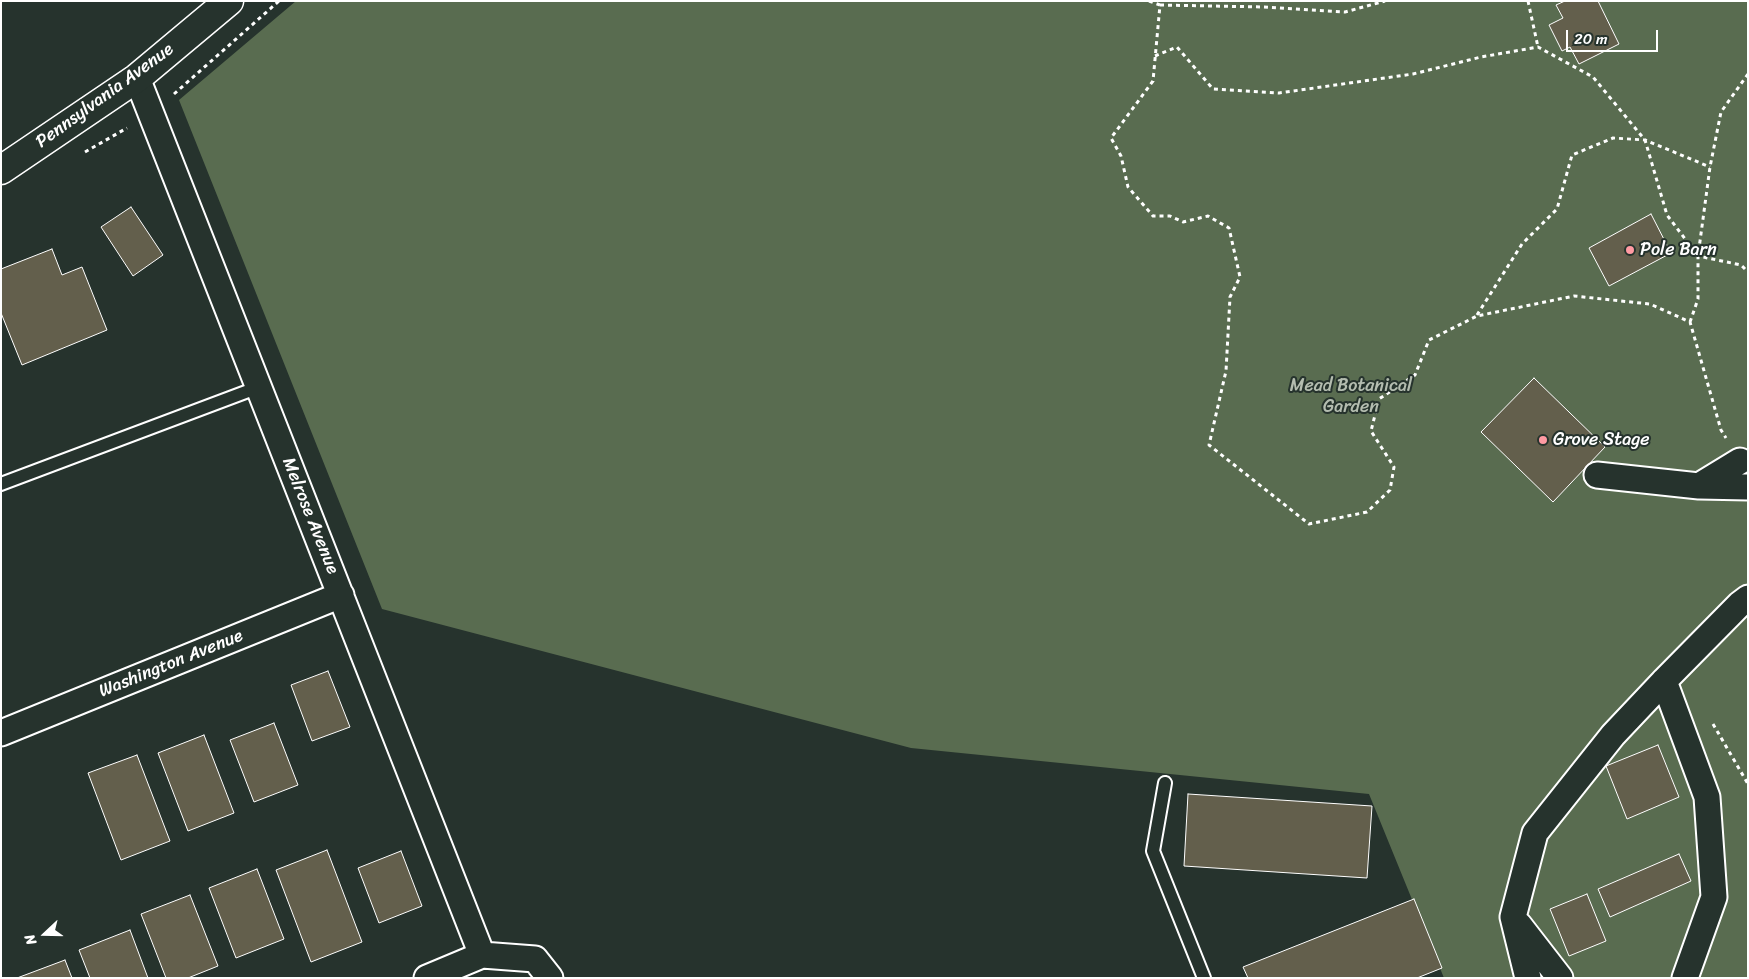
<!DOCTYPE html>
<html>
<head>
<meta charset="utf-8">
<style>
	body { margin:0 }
	#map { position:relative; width:1749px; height:979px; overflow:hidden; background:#26332d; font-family:Sriracha,sans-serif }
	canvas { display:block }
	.frame { position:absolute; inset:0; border:2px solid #fff; pointer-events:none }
	.north { position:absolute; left:20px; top:909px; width:50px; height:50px; -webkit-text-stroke:4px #26332d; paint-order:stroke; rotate:249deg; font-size:14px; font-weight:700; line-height:20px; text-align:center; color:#fff }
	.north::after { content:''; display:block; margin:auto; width:18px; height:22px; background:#fff; clip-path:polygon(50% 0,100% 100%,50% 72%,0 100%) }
	.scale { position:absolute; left:1566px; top:30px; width:92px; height:22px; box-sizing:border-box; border:2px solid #fff; border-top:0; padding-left:6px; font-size:15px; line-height:18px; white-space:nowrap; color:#fff; -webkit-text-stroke:4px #26332d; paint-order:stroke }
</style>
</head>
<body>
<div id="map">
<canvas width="1749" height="979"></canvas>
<div class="frame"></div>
<div class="north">N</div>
<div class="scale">20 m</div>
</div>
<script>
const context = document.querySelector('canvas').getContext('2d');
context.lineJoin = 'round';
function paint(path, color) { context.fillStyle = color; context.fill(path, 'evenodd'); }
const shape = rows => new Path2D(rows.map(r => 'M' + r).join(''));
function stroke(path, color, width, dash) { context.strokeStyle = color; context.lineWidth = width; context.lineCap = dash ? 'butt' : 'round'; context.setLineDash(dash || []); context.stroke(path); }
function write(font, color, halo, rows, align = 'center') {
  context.font = font + ' Sriracha,sans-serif'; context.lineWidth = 4; context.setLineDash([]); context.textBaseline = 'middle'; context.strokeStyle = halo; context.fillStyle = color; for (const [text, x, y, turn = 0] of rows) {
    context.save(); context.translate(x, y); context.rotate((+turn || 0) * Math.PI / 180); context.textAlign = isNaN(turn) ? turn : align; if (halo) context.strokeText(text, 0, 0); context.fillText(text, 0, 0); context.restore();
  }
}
paint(shape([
	[296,1,1748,1,1748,978,1444,978,1369,794,911,748,382,609,179,100]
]), '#596c50');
const building = shape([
	[1565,1,1598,1,1619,44,1579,64,1570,47,1562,51,1549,25,1563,18,1556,5,1565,1],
	[131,207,163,255,133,276,101,227,131,207],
	[1651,214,1671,253,1609,286,1589,248,1651,214],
	[52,249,62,275,82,267,107,330,22,365,1,313,1,269,52,249],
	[1534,378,1605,447,1553,502,1481,432,1534,378],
	[328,671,350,727,312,741,291,685,328,671],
	[274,723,298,785,254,802,230,740,274,723],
	[204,735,234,813,188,831,158,753,204,735],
	[1658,745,1679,797,1627,819,1606,766,1658,745],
	[137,755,170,841,121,860,88,773,137,755],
	[1188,794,1372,806,1367,878,1184,866,1188,794],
	[327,850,362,942,311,962,276,870,327,850],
	[401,851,422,906,379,923,358,868,401,851],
	[1679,854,1691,881,1610,917,1598,889,1679,854],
	[257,869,284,939,236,958,209,888,257,869],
	[1587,894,1606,941,1569,956,1550,909,1587,894],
	[190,895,218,966,188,978,166,978,141,914,190,895],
	[1414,899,1442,968,1417,978,1248,978,1243,967,1414,899],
	[130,930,148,978,90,978,79,950,130,930],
	[65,960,72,978,17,978,65,960]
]);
paint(building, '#635f4c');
stroke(building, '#fff', 1);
const service = shape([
	[1,484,259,387],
	[1165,783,1153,851,1204,978]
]);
const minor = shape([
	[137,78,482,955],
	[1597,475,1699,486,1748,487],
	[1699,486,1740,461],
	[1664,681,1707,797,1714,897,1685,978],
	[1,733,341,595],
	[1519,925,1560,978],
	[427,978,482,955,535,959,550,978],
	[1528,978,1513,917,1535,833,1613,735,1664,681,1740,604,1748,598]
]);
const tertiary = shape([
	[1,170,137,78,229,1]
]);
stroke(service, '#fff', 16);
stroke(minor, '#fff', 29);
stroke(tertiary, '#fff', 31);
stroke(shape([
	[1149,1,1160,5,1153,81,1111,138,1121,156,1128,187,1153,216,1170,216,1183,222,1208,216,1229,228,1240,277,1230,297,1226,371,1209,445,1309,524,1367,512,1390,490,1394,467,1371,431,1379,399,1415,375,1429,340,1477,316,1574,296,1650,304,1690,322,1721,430,1726,438],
	[1528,1,1538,47],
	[1160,5,1264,7,1345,12,1385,1],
	[1155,56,1177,47,1213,89,1279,93,1413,74,1481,57,1538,47,1593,77,1645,140,1667,215,1698,256,1741,265,1748,272],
	[174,94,279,1],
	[85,152,127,128],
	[1477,315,1522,244,1557,209,1572,155,1613,138,1645,140,1710,167],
	[1690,322,1698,299,1698,256,1710,167,1721,112,1748,74],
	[1713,724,1748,784]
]), '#fff', 3, [4, 4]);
stroke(service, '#26332d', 12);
stroke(minor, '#26332d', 25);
stroke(tertiary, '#26332d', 28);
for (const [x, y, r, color] of [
	[1630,250,5,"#ff9aa2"],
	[1543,440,5,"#ff9aa2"]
]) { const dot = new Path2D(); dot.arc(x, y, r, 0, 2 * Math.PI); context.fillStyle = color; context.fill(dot); stroke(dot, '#26332d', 2); }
write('18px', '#fff', '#26332d', [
	["Pennsylvania Avenue",105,96,-36],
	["Melrose Avenue",310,516,68],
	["Washington Avenue",171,664,-22]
]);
write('18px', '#fff', '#26332d', [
	["Pole Barn",1640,250],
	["Grove Stage",1553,440]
], 'left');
write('18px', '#b4bdb0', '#26332d', [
	["Mead Botanical",1351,386],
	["Garden",1351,407]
]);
</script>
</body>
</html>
